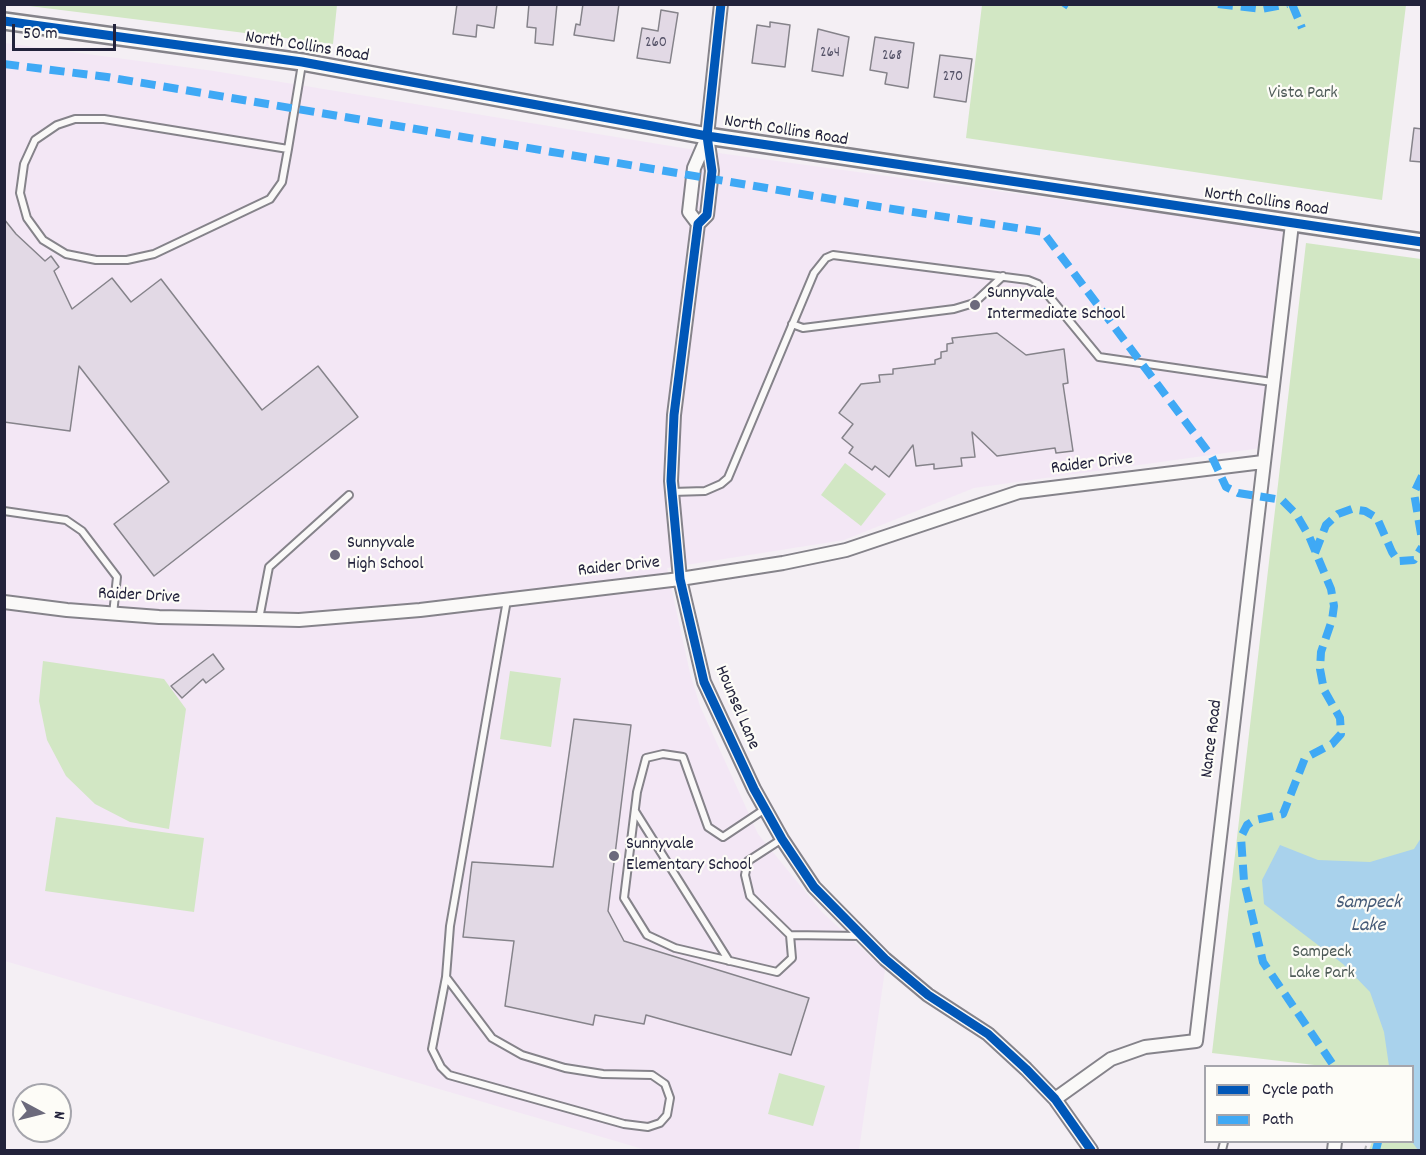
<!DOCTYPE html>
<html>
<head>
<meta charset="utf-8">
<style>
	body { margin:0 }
	#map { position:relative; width:1426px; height:1155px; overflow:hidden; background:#f4eff4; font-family:Dekko,sans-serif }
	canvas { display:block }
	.frame { position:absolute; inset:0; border:6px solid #22223b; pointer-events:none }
	.legend { position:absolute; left:1204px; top:1065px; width:210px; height:78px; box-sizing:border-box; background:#fdfcf7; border:2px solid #a5a5ac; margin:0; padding:8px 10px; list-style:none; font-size:18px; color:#22223b }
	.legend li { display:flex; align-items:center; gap:12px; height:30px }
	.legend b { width:30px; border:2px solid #a5a5ac }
	.north { position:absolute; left:12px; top:1083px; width:60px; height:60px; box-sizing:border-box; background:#fdfcf7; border:2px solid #a5a5ac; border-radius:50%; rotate:97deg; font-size:16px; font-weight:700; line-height:24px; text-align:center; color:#22223b }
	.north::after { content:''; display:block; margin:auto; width:21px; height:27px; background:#6c6a7c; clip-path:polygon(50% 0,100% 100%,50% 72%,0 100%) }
	.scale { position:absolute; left:12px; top:24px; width:104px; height:27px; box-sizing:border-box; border:3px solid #22223b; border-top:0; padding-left:8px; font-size:18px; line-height:21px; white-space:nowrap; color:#22223b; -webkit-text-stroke:4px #fdfcf7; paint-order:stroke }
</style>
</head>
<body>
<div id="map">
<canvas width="1426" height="1155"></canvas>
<div class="frame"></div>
<ul class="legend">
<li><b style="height:8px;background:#0057b8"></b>Cycle path</li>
<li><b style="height:8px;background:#3fa9f5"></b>Path</li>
</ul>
<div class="north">N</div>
<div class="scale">50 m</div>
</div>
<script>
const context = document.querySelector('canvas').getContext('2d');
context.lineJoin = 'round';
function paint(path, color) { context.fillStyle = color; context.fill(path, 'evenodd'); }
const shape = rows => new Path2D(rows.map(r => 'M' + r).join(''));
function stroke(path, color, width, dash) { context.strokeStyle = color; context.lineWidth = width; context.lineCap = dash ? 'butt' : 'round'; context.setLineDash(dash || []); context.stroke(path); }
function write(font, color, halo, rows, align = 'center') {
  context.font = font + ' Dekko,sans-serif'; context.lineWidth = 4.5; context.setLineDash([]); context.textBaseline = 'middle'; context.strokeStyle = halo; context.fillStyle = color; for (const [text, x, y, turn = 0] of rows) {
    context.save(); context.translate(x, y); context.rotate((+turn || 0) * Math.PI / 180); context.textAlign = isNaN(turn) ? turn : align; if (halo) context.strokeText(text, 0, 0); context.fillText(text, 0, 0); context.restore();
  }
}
paint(shape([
	[5,43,214,71,689,149,1283,230,1261,448,974,488,844,540,667,568,690,673,700,706,758,834,822,912,885,970,859,1150,646,1150,5,961]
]), '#f3e7f5');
paint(shape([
	[21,5,337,5,333,44],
	[982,5,1406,5,1382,200,966,138],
	[1306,243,1421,259,1421,1150,1369,1150,1372,1142,1412,1142,1412,1066,1323,1066,1212,1053],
	[845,463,886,494,861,526,821,495],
	[43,661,164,679,186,709,169,829,130,822,95,804,66,776,47,740,39,701],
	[510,671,561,678,551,747,500,739],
	[56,817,204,838,194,912,45,891],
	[779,1073,825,1086,813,1126,768,1114]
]), '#d2e7c4');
paint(shape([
	[1421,838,1422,1150,1418,1150,1412,1142,1412,1066,1389,1066,1384,1032,1370,992,1343,964,1264,904,1262,880,1280,845,1318,860,1370,862,1414,849]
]), '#a9d2ec');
const building = shape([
	[457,4,497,4,494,28,477,25,476,37,453,34,457,4],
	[529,4,557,4,553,45,535,43,536,28,527,27,529,4],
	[583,4,619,4,614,41,574,35,576,24,580,25,583,4],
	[661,10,678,13,670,63,637,58,642,28,658,31,661,10],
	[770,22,790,25,785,67,752,63,757,25,770,27,770,22],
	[818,29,849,37,843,76,812,71,818,29],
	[875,37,914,43,908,88,885,84,887,73,870,70,875,37],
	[940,55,972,59,966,102,934,97,940,55],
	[1414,128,1422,129,1422,162,1410,161,1414,128],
	[4,219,16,234,45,261,51,256,59,267,54,271,72,309,112,278,131,302,161,279,262,410,318,366,358,417,154,576,114,524,169,482,79,366,70,431,4,422,4,219],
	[997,333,1026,355,1064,349,1068,383,1063,384,1073,451,1056,453,1055,448,997,456,972,432,975,457,961,458,962,466,934,469,934,464,916,466,913,445,889,477,875,466,872,470,849,453,853,447,842,438,853,424,839,413,861,384,880,382,879,375,893,374,893,369,935,364,935,360,941,358,941,352,947,351,947,344,953,343,952,338,997,333],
	[213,654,224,669,206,683,203,679,182,698,171,686,213,654],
	[574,719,631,725,608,911,624,941,809,998,791,1055,646,1015,644,1024,595,1015,593,1025,505,1006,514,941,463,937,472,862,553,867,574,719]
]);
paint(building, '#e2d9e5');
stroke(building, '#85838a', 1.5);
const service = shape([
	[288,149,104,119,75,119,57,125,35,140,24,164,20,193,27,218,43,240,66,254,96,260,127,260,154,254,270,199,282,182,288,149,302,64],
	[792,324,803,328,954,309,974,303,1003,276],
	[672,492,705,491,721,484,728,478,814,273,826,258,833,255,1028,280,1038,284,1048,295,1099,357,1272,382],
	[4,511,66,520,82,531,117,577,113,614],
	[259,619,269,567,349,495],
	[765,809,723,837,708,827,683,757,663,754,646,758,637,792,624,898,647,935,675,948,777,972,792,958,790,935,750,896,745,875,748,861,782,839],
	[635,811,729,961],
	[790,935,860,936],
	[446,977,432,1049,441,1067,449,1075,624,1124,648,1127,660,1123,667,1115,670,1098,665,1084,652,1075,603,1074,565,1068,522,1055,492,1038,446,977,450,926,507,600],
	[1222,1150,1224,1142]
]);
const minor = shape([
	[721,4,707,136,712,171,707,215,698,224,674,415,671,481,680,579,704,682,754,789,782,839,814,887,885,959,928,995,988,1034,1026,1069,1055,1099,1091,1150],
	[698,224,689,212,694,168,707,138],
	[4,602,67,610,159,617,259,619,299,620,420,610,680,579,783,563,846,550,1019,492,1263,462],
	[1055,1099,1111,1059,1145,1047,1196,1041,1292,224],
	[1334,1150,1335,1142]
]);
const tertiary = shape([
	[4,21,302,62,707,136,1422,242]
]);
stroke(service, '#85838a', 10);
stroke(minor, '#85838a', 16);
stroke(tertiary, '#85838a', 20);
stroke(shape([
	[1365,1150,1367,1142]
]), '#b3b2b5', 2, [4.5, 4.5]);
stroke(service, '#faf9f8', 6);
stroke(minor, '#faf9f8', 12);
stroke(tertiary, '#faf9f8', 15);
stroke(shape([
	[1218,4,1262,9,1287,4],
	[1292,4,1302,28],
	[1063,7,1065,4],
	[4,64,107,77,867,205,1043,232,1212,457,1226,487,1238,493,1282,500,1296,514,1309,536,1331,589,1334,606,1332,620,1321,652,1320,669,1324,690,1340,718,1341,734,1332,744,1305,758,1283,814,1255,820,1247,825,1241,837,1244,881,1263,962,1334,1066],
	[1422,476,1414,493,1422,540],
	[1315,553,1326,525,1338,514,1352,509,1365,511,1377,518,1392,552,1398,561,1414,560,1422,547],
	[1376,1150,1378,1142]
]), '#3fa9f5', 8, [15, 8]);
stroke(shape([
	[721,4,707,136,712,171,707,215,698,224,674,415,671,481,680,579,704,682,754,789,782,839,814,887,885,959,928,995,988,1034,1026,1069,1055,1099,1091,1150],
	[4,21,302,62,707,136,1422,242]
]), '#0057b8', 9);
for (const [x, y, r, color] of [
	[975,305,6,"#6c6a7c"],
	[335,555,6,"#6c6a7c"],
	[614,856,6,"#6c6a7c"]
]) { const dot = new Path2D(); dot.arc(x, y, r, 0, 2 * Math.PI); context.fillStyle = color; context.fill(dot); stroke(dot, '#fdfcf7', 2); }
write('15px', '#545267', null, [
	["260",656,44],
	["264",830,54],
	["268",892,57],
	["270",953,78]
]);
write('18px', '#22223b', '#fdfcf7', [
	["North Collins Road",307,48,9],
	["North Collins Road",786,132,9],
	["North Collins Road",1266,203,8],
	["Raider Drive",1092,465,-7],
	["Raider Drive",619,568,-6],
	["Raider Drive",139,597,3],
	["Hounsel Lane",736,708,67],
	["Nance Road",1213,739,-83]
]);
write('18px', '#4e5b58', '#fdfcf7', [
	["Vista Park",1303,95],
	["Sampeck",1322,954],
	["Lake Park",1322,975]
]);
write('18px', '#22223b', '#fdfcf7', [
	["Sunnyvale",987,295],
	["Intermediate School",987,316],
	["Sunnyvale",347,545],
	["High School",347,566],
	["Sunnyvale",626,846],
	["Elementary School",626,867]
], 'left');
write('italic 20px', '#465b78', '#fdfcf7', [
	["Sampeck",1368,904],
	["Lake",1368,927]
]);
</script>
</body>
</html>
